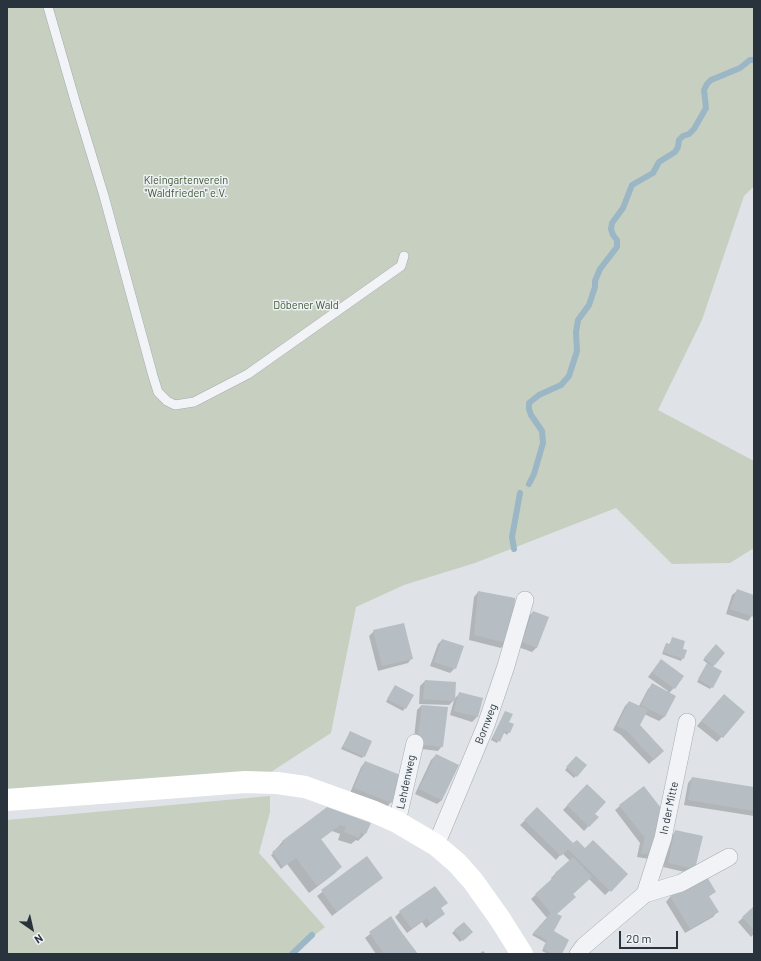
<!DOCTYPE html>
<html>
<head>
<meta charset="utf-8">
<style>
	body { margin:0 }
	#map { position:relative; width:761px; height:961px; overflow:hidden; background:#dfe3e7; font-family:Barlow,sans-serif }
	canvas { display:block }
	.frame { position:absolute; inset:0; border:8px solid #29333d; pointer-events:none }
	.north { position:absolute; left:12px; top:909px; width:40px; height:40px; -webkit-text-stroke:3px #eef2f5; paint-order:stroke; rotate:146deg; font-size:11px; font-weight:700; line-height:16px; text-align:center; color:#29333d }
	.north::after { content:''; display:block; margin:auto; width:14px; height:18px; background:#29333d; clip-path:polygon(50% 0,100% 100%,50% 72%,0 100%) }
	.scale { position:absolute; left:619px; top:931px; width:59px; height:18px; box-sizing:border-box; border:2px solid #29333d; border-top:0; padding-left:5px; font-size:12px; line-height:14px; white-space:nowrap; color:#29333d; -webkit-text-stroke:3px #eef2f5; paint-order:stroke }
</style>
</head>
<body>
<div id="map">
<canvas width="761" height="961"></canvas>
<div class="frame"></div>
<div class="north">N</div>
<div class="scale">20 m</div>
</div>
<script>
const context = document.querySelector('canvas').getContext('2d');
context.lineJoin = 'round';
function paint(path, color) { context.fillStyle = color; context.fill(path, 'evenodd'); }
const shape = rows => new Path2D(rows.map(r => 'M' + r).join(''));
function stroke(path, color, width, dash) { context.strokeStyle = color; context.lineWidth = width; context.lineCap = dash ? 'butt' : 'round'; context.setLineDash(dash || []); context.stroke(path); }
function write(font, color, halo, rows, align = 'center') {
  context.font = font + ' Barlow,sans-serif'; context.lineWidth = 3; context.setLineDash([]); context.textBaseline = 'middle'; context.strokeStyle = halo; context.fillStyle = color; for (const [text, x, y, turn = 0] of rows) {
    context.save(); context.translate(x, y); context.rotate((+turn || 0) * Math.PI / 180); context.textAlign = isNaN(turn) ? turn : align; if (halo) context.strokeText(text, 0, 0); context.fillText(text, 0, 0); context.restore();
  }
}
paint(shape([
	[7,7,754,7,754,186,744,196,702,320,658,410,754,461,754,548,730,563,672,564,616,508,475,563,404,585,356,607,331,733,271,772,7,789],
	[270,796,270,812,259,853,325,927,291,954,7,954,7,820]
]), '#c7d0c0');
paint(shape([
	[737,591,754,596,754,613,748,621,726,614,732,595],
	[478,592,505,643,501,648,469,640,474,597],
	[533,612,537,647,532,652,518,647,528,617],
	[374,631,412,658,408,663,378,671,369,636],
	[672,639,682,649,686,651,681,661,662,654,665,646,667,644,669,645],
	[442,640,455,668,450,673,430,666,438,644],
	[716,646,724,653,712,667,712,687,710,689,697,682,708,664,703,660],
	[657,665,674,688,669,693,674,696,664,717,659,721,644,714,639,725,663,751,649,764,621,735,613,730,625,706,629,702,639,706,648,689,652,685,667,692,668,691,648,677],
	[425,681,454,699,460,693,482,699,477,717,472,722,450,715,454,700,449,705,419,704,420,686],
	[395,686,412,696,403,711,386,702],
	[719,700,744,712,717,742,697,726],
	[422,705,442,746,438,751,413,748,417,710],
	[505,712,509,732,507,735,503,732,497,743,491,740],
	[350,732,364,756,362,758,341,749],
	[436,755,442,800,437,804,415,794,431,760],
	[576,757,586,765,574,778,565,770],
	[365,762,391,802,387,807,350,793,361,767],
	[692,778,754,788,754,816,684,805,688,783],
	[587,785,594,814,597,817,584,831,563,810],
	[643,787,653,854,649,859,637,857,640,843,615,810],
	[327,808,365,834,358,841,356,840,351,844,338,840,340,834,332,831,320,840,341,867,334,874,309,893,287,864,281,869,271,855,277,850,276,849,283,841],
	[537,809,573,845,585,849,627,874,605,895,589,879,572,895,556,914,552,932,561,954,548,954,542,951,546,943,532,935,547,918,531,899,552,880,551,878,555,874,570,861,562,853,556,860,520,825],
	[676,831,701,837,689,873,663,867,671,836],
	[367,858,381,878,332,916,317,896],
	[706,876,715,892,708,897,717,912,713,917,685,933,666,902,670,897],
	[446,903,440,909,443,914,426,928,422,922,407,933,395,917,400,912],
	[754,908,754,934,751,937,738,922],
	[390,918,417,954,376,954,365,938],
	[464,923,469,934,460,942,452,933],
	[483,951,486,954,479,954]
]), '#0003');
stroke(shape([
	[529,484,534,474,543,443,542,431,531,415,529,409,529,403,539,395,561,385,569,376,577,351,576,332,578,320,589,305,595,287,595,281,600,269,617,247,617,240,613,235,611,229,612,223,623,208,632,185,653,173,659,162,675,152,678,147,679,140,683,136,689,134,694,129,706,108,704,90,707,84,711,80,740,68,750,60,754,60],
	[514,549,512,537,520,493],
	[292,954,312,935]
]), '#9bb6c5', 6);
paint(shape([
	[737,589,754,595,754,617,730,609],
	[478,591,515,598,513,624,506,643,474,635],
	[533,611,549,617,537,648,522,642],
	[404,623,413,659,382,666,373,630],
	[672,637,685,641,683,649,687,650,684,659,663,652,666,643,670,644],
	[442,639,464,646,456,669,434,662],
	[716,644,725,653,714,666,704,658],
	[661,659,684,676,675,689,652,672],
	[707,663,722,671,713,688,698,679],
	[425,680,456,682,455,701,423,699],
	[652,683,676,696,665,717,641,705],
	[395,685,414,695,406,709,387,699],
	[459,692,483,698,478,717,454,711],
	[724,694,745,712,723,738,701,721],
	[629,701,648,710,640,725,664,751,654,760,626,730,617,726],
	[422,705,448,707,443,747,417,744],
	[505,711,513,714,509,722,514,724,510,733,505,731,500,742,492,738],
	[350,731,372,741,365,757,343,747],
	[436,754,459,765,442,800,419,789],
	[576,756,587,765,577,777,566,767],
	[365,761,403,776,392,803,354,788],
	[692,777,754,787,754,811,688,800],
	[587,784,606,802,595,814,599,817,589,827,567,805],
	[644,786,664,812,654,855,641,853,645,838,619,805],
	[327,807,371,823,366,834,361,832,359,838,344,832,346,827,340,825,321,839,342,867,317,886,296,858,283,867,272,852,284,843,282,841],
	[537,807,573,843,577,840,585,848,593,840,628,874,611,892,568,849,561,856,524,820],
	[675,830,703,836,695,869,668,863],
	[367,856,383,878,337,912,321,890],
	[573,857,592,877,573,894,576,897,557,914,562,916,554,931,569,940,562,954,553,954,543,948,547,940,533,933,551,913,535,894,556,875,555,873],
	[706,875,716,892,709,896,719,912,690,929,670,896],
	[435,886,448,903,441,908,445,914,431,924,427,918,412,929,399,911],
	[754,906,754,930,742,917],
	[391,916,400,930,418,954,384,954,369,932],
	[464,922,473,932,463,941,454,930]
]), '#b6bdc3');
const lane = shape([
	[48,7,76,104,104,196,153,376,158,392,167,401,175,405,194,402,248,374,401,266,404,256]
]);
const street = shape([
	[397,822,415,743],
	[436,845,486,725,506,666,525,600],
	[645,894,681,883,729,857],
	[578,954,584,946,645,894,663,838,687,722]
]);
stroke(lane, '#a5abb1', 10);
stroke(street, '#a5abb1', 18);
stroke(lane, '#f1f3f6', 9);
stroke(street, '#f1f3f6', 17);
stroke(shape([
	[7,800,245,782,277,783,305,787,372,811,397,822,436,845,457,863,473,881,500,919,522,954]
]), '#fff', 22);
write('11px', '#425837', '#eef2f5', [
	["Kleingartenverein",186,180],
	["\"Waldfrieden\" e.V.",186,193],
	["Döbener Wald",306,305]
]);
write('11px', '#29333d', '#eef2f5', [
	["Bornweg",486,724,-69],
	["Lehdenweg",406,782,-78],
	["In der Mitte",669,808,-78]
]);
</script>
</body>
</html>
